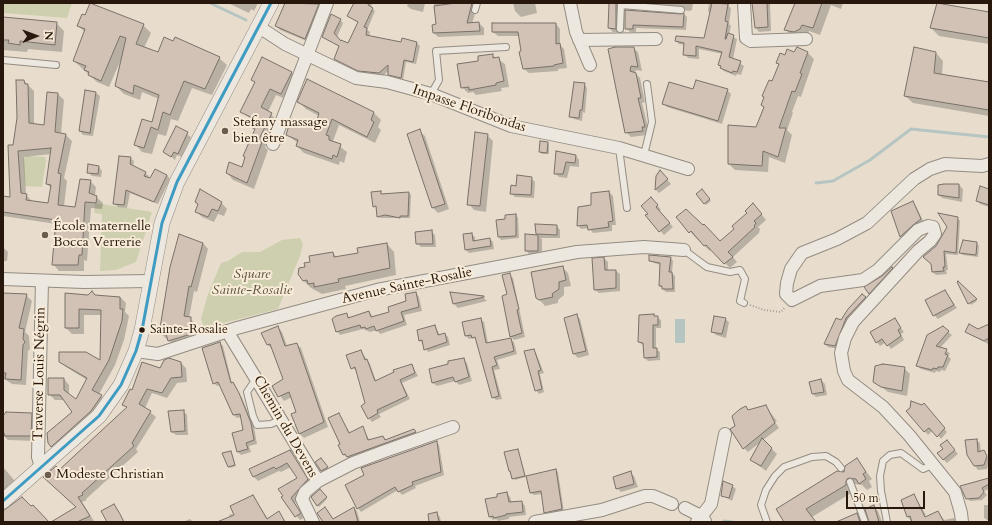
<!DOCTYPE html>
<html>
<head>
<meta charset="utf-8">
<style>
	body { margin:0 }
	#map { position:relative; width:992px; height:525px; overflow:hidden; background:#e8ddcd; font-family:Cardo,serif }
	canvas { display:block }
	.frame { position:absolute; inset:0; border:4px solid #27170c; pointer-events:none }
	.north { position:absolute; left:16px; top:16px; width:40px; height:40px; -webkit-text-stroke:3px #f8ebd7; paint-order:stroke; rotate:89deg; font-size:11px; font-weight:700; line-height:16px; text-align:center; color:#27170c }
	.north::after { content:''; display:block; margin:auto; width:14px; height:18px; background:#27170c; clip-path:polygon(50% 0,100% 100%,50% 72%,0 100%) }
	.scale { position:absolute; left:846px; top:491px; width:79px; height:18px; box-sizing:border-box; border:2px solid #27170c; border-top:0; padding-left:5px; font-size:12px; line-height:14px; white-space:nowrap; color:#27170c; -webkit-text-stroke:3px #f8ebd7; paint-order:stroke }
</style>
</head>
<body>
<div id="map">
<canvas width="992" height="525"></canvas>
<div class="frame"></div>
<div class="north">N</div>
<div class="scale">50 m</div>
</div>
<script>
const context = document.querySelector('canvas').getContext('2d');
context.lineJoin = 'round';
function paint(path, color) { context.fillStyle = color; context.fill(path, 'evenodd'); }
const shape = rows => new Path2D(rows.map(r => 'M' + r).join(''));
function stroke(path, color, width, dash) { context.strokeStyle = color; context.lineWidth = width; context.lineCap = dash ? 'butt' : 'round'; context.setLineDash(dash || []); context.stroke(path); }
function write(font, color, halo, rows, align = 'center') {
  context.font = font + ' Cardo,serif'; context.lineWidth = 4; context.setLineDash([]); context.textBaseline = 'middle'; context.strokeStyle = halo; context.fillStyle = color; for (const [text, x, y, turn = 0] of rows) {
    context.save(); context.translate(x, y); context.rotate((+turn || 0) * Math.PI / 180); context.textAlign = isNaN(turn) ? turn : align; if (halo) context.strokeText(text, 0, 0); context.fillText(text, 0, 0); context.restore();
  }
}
paint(shape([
	[3,3,72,3,67,18,3,13],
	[28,156,45,157,46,161,42,187,25,186,23,158],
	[95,203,152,212,136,262,116,270,100,271,102,214,94,213],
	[300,238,303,244,300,256,278,309,204,328,201,319,208,294,221,263,228,261,242,252,260,252,282,240]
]), '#cecfae');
paint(shape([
	[675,319,685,319,685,343,675,343]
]), '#b6c5c2');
paint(shape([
	[228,3,258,3,254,11,251,9,249,13],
	[287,3,314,3,322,9,309,42,280,30,276,26],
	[354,3,372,3,371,8,375,11,367,30,370,32,369,37,402,43,417,43,420,46,416,64,406,62,403,80,392,77,389,74,389,70,383,76,362,73,335,59,340,47,323,37,340,20,343,23,337,37,341,43,348,45,359,23,348,16],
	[408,3,425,3,423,12,411,9,407,6],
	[434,3,478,3,472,24,479,23,484,28,484,35,438,37,434,33,437,25],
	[513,3,535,3,537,13,521,17,515,11],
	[610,3,622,3,620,7,619,32,613,32,609,28],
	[632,3,693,3,692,10,689,11],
	[709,3,729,3,729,6,731,9,729,24,731,26,729,35,737,39,733,59,744,66,741,75,737,74,736,76,724,71,721,68,719,65,723,54,699,49,699,59,688,58,684,54,685,45,679,44,676,41,705,39,710,13,708,11],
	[754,3,770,3,771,31,759,32,756,28],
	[796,3,843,3,841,9,831,5,820,35,809,31,807,37,793,37,786,30],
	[938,3,989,13,989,44,939,36,931,28],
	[626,11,681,16,684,14,687,17,686,30,636,28,636,32,630,32,626,28],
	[3,18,56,23,64,31,62,52,28,49,27,52,3,50],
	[556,24,560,29,560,45,564,49,567,68,558,69,558,71,529,73,524,69,520,36,498,36,493,32],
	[143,25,151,33,144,48,158,53,219,58,227,65,212,95,192,88,178,121,171,119,166,136,158,134,152,154,142,152,135,144,152,123,159,99,142,92,140,100,124,94,116,86,123,55,109,87,97,82,74,61,85,32,78,26],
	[633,48,638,52,642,71,636,70,635,73,640,78,645,102,642,103,649,131,647,131,647,135,631,137,626,132,609,50],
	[797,48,808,53,814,59,801,97,798,96,792,112,793,113,787,130,792,135,785,163,769,157,768,172,735,170,729,164,757,128,780,65,777,63,785,56,795,53],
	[936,53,943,61,942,75,989,83,989,116,913,103,905,96],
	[492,55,505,64,509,87,501,88,502,91,476,95,473,92,468,93,462,87,479,61],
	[263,59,292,73,298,80,288,100,276,95,268,112,278,121,265,147,268,150,254,189,233,180,227,173,243,168,256,130,255,122,242,112,256,83,252,80],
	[24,81,34,91,34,125,45,126,58,94,64,100,61,134,66,135,72,141,64,178,67,181,64,206,76,208,90,181,96,187,95,196,103,203,102,209,91,208,87,261,84,260,84,271,59,271,53,264,56,224,3,216,3,219,3,197,11,199,14,146],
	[51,154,47,184,51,188,49,204,33,202,26,195,24,157],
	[308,81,374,113,381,120,378,127,381,130,375,143,339,125,333,141,347,152,344,163,340,161,339,165,304,153,297,146,298,143,287,135,315,129,319,116,306,109,298,101],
	[584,84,587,88,585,113,583,112,582,121,574,119,570,116],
	[693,90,727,90,731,94,722,124,667,107,663,103],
	[86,91,96,93,100,96,93,136,83,135,80,131],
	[177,127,191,137,182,157,177,155,175,160,165,152],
	[419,131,425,136,449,209,438,213,433,208],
	[487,135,493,141,486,212,474,210,469,204],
	[548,143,549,144,549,154,542,154,540,152],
	[557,153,576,156,579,160,579,167,570,166,567,178,559,177,555,173],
	[130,158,134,161,133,167,145,173,149,176,148,178,151,180,167,175,170,179,158,204,130,193,127,208,118,207,114,203],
	[99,167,102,171,101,177,92,176,88,172],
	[663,175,671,184,659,193,656,190,657,176],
	[531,178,535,182,534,198,515,197,511,193,517,187],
	[959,185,963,189,962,202,942,198,938,194],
	[200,190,218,199,227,209,224,216,218,214,214,222,202,217,196,211,199,205,196,202],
	[702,190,711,201,706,205,704,203],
	[989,190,989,207,980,204,977,200],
	[380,192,383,195,409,193,411,195,410,218,380,218,378,216,377,208,374,206],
	[609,192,613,196,616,225,612,225,612,231,593,233,589,228,581,229,578,225,592,206],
	[655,202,661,210,659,211,673,227,664,235,647,216],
	[912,203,916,206,924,223,905,240,901,236,892,211],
	[758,210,766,220,758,227,760,229,759,233,733,257,737,262,730,268,711,249,710,251,695,237,677,217,720,242],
	[516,215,518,218,519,238,501,240,499,237,497,221,506,220],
	[957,218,960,221,958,255,946,254,948,270,946,270,947,274,936,275,933,272,932,264,937,246,942,238,943,233],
	[557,226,560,230,560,238,540,238,542,239,542,254,529,254,526,250,526,235,539,236,537,234],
	[431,231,435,235,436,247,421,247,417,243],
	[471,234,475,237,475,241,490,239,493,242,494,249,469,253,466,250,464,235],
	[203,243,208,249,197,292,194,291,189,318,196,324,197,340,175,346,160,333],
	[977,243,979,246,978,257,963,255,960,253],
	[387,244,394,252,396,275,345,286,346,289,322,294,311,288,301,278,306,268,311,263,333,253,337,258,359,254],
	[3,247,8,252,7,261,3,261],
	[670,257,673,261,672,273,675,276,675,292,666,292,660,286,661,265,654,263,650,260],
	[604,258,608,262,608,271,616,271,620,274,620,291,599,293,595,290],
	[562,267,568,273,571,286,564,287,564,295,558,300,558,303,545,306,537,297],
	[892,268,895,271,872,296,869,293],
	[510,275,513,278,525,337,514,340,510,336,508,295],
	[958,282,977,301,971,305],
	[945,291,957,308,938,319,934,315],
	[416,293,419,297,422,311,404,315,407,325,380,334,377,330,370,332,363,329,340,335,337,331,346,315,350,318,369,312,373,317,390,312,407,302],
	[3,294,26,295,32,301,25,332,29,336,30,349,28,351,26,385,12,384,3,378],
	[66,294,120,297,126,303,125,312,129,316,124,340,115,365,99,394,107,402,57,452,51,446,73,412,65,400,55,400,49,394,64,379,69,385,69,396,76,401,87,380,66,367,60,361,101,361,102,315,84,315,84,334,72,334,66,328],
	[452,294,483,297,487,301,458,308,454,304],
	[862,295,868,301,838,349,828,347,825,344],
	[576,315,580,319,589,355,578,358,574,354,566,318],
	[653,315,661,320,661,328,656,328,656,349,660,352,660,360,648,361,645,358,644,346,639,342],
	[480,319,484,322,488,343,510,339,514,342,517,354,497,360,500,369,494,370,502,399,496,400,493,397,477,341,474,338,469,339,466,336],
	[725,319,729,322,726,338,716,335,712,331],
	[894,319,904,332,901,334,904,340,891,349,886,342,880,346,877,342],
	[989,325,988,344,967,332,978,330],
	[435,326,440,335,445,334,448,337,450,345,428,352,420,340],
	[278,327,282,332,287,346,296,344,301,348,328,427,304,438,300,434,293,415,298,413,292,397,284,401,273,386,284,380,272,349,268,345],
	[948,332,952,335,940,348,950,353,948,356,951,359,945,371,941,370,940,372,936,371,935,373,921,369,917,366],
	[220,343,223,346,232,383,242,398,254,427,257,444,249,446,251,452,241,455,238,452,244,431,242,417,237,418,233,414,220,385,217,386,214,383],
	[533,350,536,353,544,373,540,374,544,392,539,394,536,390],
	[361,351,370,364,376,381,412,365,418,376,402,383,410,399,379,414,381,417,372,422,369,418,357,371,352,368],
	[463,359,467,363,472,381,459,385,455,381,437,386,433,383,430,370],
	[181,363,186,368,187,382,177,383,167,398,152,393,145,408,156,417,136,449,138,452,86,499,87,500,82,502,94,521,53,522,78,507,59,472,127,408,123,404,132,391,161,370],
	[904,368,910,374,907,396,888,392,875,382],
	[821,380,825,384,827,395,816,397,813,394],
	[765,406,777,421,775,422,779,428,763,440,777,454,766,471,751,460,762,441,748,452,744,448,736,426,746,407,749,411],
	[927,408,947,432,941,439,933,430,928,435,908,411],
	[183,411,187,415,188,435,176,435,172,432],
	[31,414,36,419,36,441,8,440,3,435,4,417],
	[339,414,350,433,362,427,370,441,383,437,387,440,414,430,417,434,351,460,344,455,340,446,342,445],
	[976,440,980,443,981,452,983,451,989,459,987,469,978,470,975,466],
	[947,441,958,454,947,463,943,459],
	[436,442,439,445,444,475,415,486,416,488,402,495,398,490,361,512,358,508],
	[518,450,526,477,515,480,509,471],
	[290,451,312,484,295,503,304,518,300,520,282,497,298,478,291,467,281,472,279,471,258,481,254,477],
	[230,452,236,466,230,468,223,454],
	[321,459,331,471,325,474,322,471],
	[857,460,872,479,869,481,872,487,867,490,862,485,855,484,852,488,853,492,812,517,816,522,785,522,844,473],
	[3,467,15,481,8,486,12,490,3,497],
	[555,470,558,472,564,512,548,515,545,512,543,494,534,495,531,493],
	[631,473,634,476,638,487,621,492,617,488],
	[989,479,989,489,984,491,987,495,982,500,970,501,967,498],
	[732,486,736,489,732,501,722,495],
	[322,492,327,499,319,507,312,498],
	[507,493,510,497,512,503,522,502,525,506,526,515,509,517,509,519,498,521,496,519,493,520,489,516,498,498],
	[914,495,926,515,911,521,908,517,902,500],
	[253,496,268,519,278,512,286,522,232,522,229,515,232,514,236,518],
	[984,505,989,505,989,521,984,518],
	[873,506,878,511,882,522,870,522],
	[354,508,357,511,360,522,325,522,333,520],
	[938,512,944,520,954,518,957,522,927,522],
	[436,513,440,517,441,522,430,522],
	[856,514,863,522,838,522],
	[190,519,193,522,183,522]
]), '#0003');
stroke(shape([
	[210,3,246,20],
	[816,183,833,181,870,160,911,129,989,137],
	[724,521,733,522]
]), '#b6c5c2', 3);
const building = shape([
	[90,3,144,24,136,44,158,52,164,37,173,41,175,37,220,57,205,89,184,81,170,115,163,112,158,130,151,127,144,148,134,145,142,119,152,122,159,95,134,85,133,94,115,86,126,38,120,36,101,81,88,75,89,72,84,70,86,66,73,61,85,29,77,26,82,14,85,15,90,3],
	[285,3,319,4,305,39,275,26,285,3],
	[354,3,369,3,368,5,373,8,364,27,367,28,366,35,401,42,402,38,417,42,413,62,404,60,401,78,388,75,388,65,379,73,358,71,334,59,339,46,322,37,331,14,341,19,334,33,341,41,341,40,348,43,358,22,347,16,354,3],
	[456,3,472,3,467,23,479,22,480,31,433,33,432,25,436,24,434,6,456,3],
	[609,3,616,3,616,29,608,28,609,3],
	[712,3,728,4,725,21,728,22,725,39,726,39,728,33,734,35,729,57,741,61,737,72,733,71,732,73,720,68,721,66,718,65,722,52,696,46,696,56,683,55,684,43,675,41,676,36,704,38,712,3],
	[752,3,767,3,768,27,755,28,752,3],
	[795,3,822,3,813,28,802,25,800,29,794,32,784,30,795,3],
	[937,3,989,12,989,38,930,28,937,3],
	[625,10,681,14,684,13,683,27,633,25,633,29,625,29,625,10],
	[3,17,57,22,55,45,20,41,20,45,8,43,9,40,3,40,3,17],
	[492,23,556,23,556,44,560,43,563,63,554,65,554,66,523,69,519,52,521,51,518,32,492,32,492,23],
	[615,47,634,47,638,67,631,66,630,71,636,73,641,98,638,98,645,127,642,127,643,131,625,133,608,49,615,47],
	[797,47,808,52,800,73,802,74,795,92,792,91,779,128,786,128,778,157,763,151,762,166,728,164,728,125,756,127,764,107,761,105,764,97,762,96,769,80,772,81,779,64,776,63,780,53,785,55,787,49,794,52,797,47],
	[914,47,936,52,934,73,989,82,989,110,904,96,914,47],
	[493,54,493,58,499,57,504,81,496,83,496,85,469,90,469,87,461,88,457,64,478,61,478,56,493,54],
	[262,57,292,72,281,94,270,89,261,107,272,113,258,141,262,142,247,183,226,173,229,162,242,167,245,157,243,156,255,129,251,127,255,119,240,112,255,82,251,80,262,57],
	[307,79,374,112,371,120,374,122,367,137,332,119,326,135,329,136,329,140,341,144,337,157,333,155,332,159,296,146,298,140,286,135,291,119,315,127,319,113,297,102,307,79],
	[16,80,24,80,25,84,28,84,29,123,44,125,47,92,58,93,55,132,66,134,58,173,61,174,58,205,75,207,80,179,91,180,89,193,97,196,96,203,85,202,82,255,79,255,78,265,52,265,56,220,3,212,3,196,10,197,8,145,13,145,17,118,16,80],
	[51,148,46,184,51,185,48,203,26,200,27,194,21,193,18,151,51,148],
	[696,80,728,89,718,121,662,104,669,82,693,89,696,80],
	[574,82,585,83,582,110,580,110,579,118,569,117,574,82],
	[85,90,96,92,90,133,79,131,85,90],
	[176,126,188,132,178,154,174,152,171,157,163,152,176,126],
	[420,129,445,204,432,208,407,134,420,129],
	[475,132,488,134,480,206,467,205,475,132],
	[540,141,548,142,547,153,539,152,540,141],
	[556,151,576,155,575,163,566,162,563,174,554,174,556,151],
	[119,156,131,157,130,164,146,172,144,176,150,178,155,169,167,175,154,202,126,190,124,205,113,204,119,156],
	[88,164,99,166,98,174,87,173,88,164],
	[660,170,668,179,655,190,656,176,660,170],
	[517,175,532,177,531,195,510,194,511,185,516,186,517,175],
	[944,184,959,184,959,198,938,195,938,185,944,184],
	[980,186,989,189,989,205,976,201,980,186],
	[200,189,222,202,218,211,212,209,208,217,195,212,198,204,195,202,200,189],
	[702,189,710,199,704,204,696,194,702,189],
	[381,191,381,194,409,192,408,216,400,216,400,218,385,215,377,217,376,206,373,207,371,192,381,191],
	[609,191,613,221,608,222,609,227,588,230,587,225,577,226,578,207,591,205,591,193,609,191],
	[651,197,658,205,656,207,670,223,659,232,645,215,648,214,641,206,651,197],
	[913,201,921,219,913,225,900,237,891,211,913,201],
	[753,203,762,214,754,221,756,223,754,226,755,227,728,252,733,257,724,264,706,245,704,246,691,231,689,233,676,217,686,209,703,225,704,224,720,241,734,229,732,226,747,213,745,211,753,203],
	[938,213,958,217,956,253,944,251,945,267,943,267,944,271,932,272,931,264,923,257,936,246,947,227,938,213],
	[516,214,516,236,498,237,496,220,505,219,505,215,516,214],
	[535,224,557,225,557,235,536,234,535,224],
	[432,230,433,244,416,244,415,232,432,230],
	[472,233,473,241,490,238,491,246,465,250,463,234,472,233],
	[179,234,203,243,191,287,189,286,184,316,191,317,191,334,168,341,166,334,159,334,170,267,179,234],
	[525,234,538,235,538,251,525,251,525,234],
	[963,240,977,242,976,255,959,253,963,240],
	[387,243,390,268,338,279,339,282,314,287,314,283,308,284,307,280,303,281,298,274,299,268,305,267,304,263,310,262,309,256,333,252,334,257,358,253,357,248,387,243],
	[649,255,671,257,669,272,672,272,673,289,662,289,662,286,659,286,660,263,649,261,649,255],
	[604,257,605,270,616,270,616,288,594,290,592,258,604,257],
	[563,266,566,280,559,282,559,289,552,294,553,297,539,300,536,298,531,272,563,266],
	[892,267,893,268,869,294,864,287,882,276,892,267],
	[510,273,519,309,517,310,522,333,510,337,502,296,507,294,502,275,510,273],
	[958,281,977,299,968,304,957,282,958,281],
	[945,290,954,305,933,316,925,300,945,290],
	[92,291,95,295,120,297,120,309,123,309,122,321,109,360,92,390,102,395,91,411,51,447,48,443,47,433,72,412,60,395,48,395,48,378,64,378,64,390,76,399,87,378,59,362,59,352,86,352,100,360,101,310,79,309,79,328,65,328,65,293,88,295,92,291],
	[416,292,419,307,401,312,404,321,376,331,374,326,366,329,365,327,361,328,360,325,336,332,332,319,336,316,347,313,348,318,369,311,371,317,389,312,388,307,406,301,405,294,416,292],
	[450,292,484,296,484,297,453,304,450,292],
	[3,293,27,294,19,328,24,329,23,339,25,342,23,345,21,380,5,379,6,373,3,373,3,293],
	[862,294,866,297,846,318,835,346,824,344,836,318,841,320,848,309,862,294],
	[577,314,586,351,573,354,564,318,577,314],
	[654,314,654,316,658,316,658,325,653,325,653,348,657,348,657,357,644,358,643,343,638,342,639,315,654,314],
	[714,316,726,318,722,334,711,332,714,316],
	[481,318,486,343,511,338,514,351,494,357,497,365,492,367,499,396,492,398,475,337,472,338,471,335,465,336,462,322,481,318],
	[895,318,901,328,898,330,901,336,887,346,882,339,876,343,870,332,895,318],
	[969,324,978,329,989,324,989,338,984,341,965,332,969,324],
	[435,325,438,335,445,333,447,342,424,350,422,340,419,341,417,330,435,325],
	[278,326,285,346,297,343,324,422,299,434,291,414,296,412,289,392,278,397,272,386,283,379,270,344,267,345,261,333,278,326],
	[943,326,949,331,936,346,947,349,945,354,948,355,943,367,938,367,937,369,933,368,932,370,916,366,927,335,943,326],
	[220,342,231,383,233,382,239,393,251,423,254,440,246,443,248,449,237,452,232,433,243,430,240,414,233,415,218,382,213,384,202,348,220,342],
	[534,349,541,370,538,371,542,389,535,391,524,351,534,349],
	[361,350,365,360,367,359,375,381,394,372,393,370,412,364,415,373,400,380,407,396,377,410,378,413,368,419,361,406,365,403,355,367,351,369,346,355,361,350],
	[169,358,181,362,182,377,171,378,162,393,147,389,139,404,151,411,132,443,134,446,82,493,83,495,78,497,90,516,77,522,51,522,76,507,43,477,56,466,59,470,127,407,122,405,130,389,132,390,142,362,160,368,164,360,169,358],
	[464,358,469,377,455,382,453,377,432,383,429,369,448,364,448,361,464,358],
	[883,364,905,367,902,391,881,387,873,382,875,366,883,364],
	[821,379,824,392,812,394,809,382,821,379],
	[911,401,922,405,924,403,945,428,937,437,929,428,924,432,906,411,910,408,911,401],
	[766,405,775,423,743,449,730,429,735,426,732,416,740,409,746,406,748,410,766,405],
	[184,410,185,431,171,432,168,411,184,410],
	[6,412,32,413,31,436,5,436,3,431,3,416,6,412],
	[339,413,349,433,363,426,368,440,383,436,385,440,414,429,416,432,347,457,345,454,343,455,338,445,340,444,328,418,339,413],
	[762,438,772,448,761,466,750,460,762,438],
	[977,439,978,452,984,450,987,456,984,465,974,466,967,455,965,440,977,439],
	[947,440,955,450,943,460,937,453,943,449,940,445,947,440],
	[437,441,441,472,412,482,413,485,398,492,395,487,357,509,345,485,364,475,361,468,437,441],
	[518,449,525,476,512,479,510,471,509,471,504,452,518,449],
	[290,450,308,479,291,498,301,513,295,517,281,497,283,496,278,489,297,478,287,463,276,469,274,467,253,477,249,469,290,450],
	[231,451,235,465,228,467,222,453,231,451],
	[321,458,328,467,321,471,315,462,321,458],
	[857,458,866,472,863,474,866,479,859,484,856,479,848,478,846,481,846,485,806,509,816,522,784,522,776,509,837,471,844,472,845,466,857,458],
	[556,469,562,509,544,513,541,491,530,493,526,476,556,469],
	[631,471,634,484,616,489,613,477,631,471],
	[989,478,989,484,982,488,984,492,979,498,966,499,960,486,989,478],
	[723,481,733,485,729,498,721,496,723,481],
	[320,489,327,497,317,506,311,497,320,489],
	[507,492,509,502,522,501,523,512,506,514,506,515,494,518,493,516,489,517,485,499,497,497,497,494,507,492],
	[914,494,925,517,938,511,944,522,912,522,910,516,907,517,901,500,914,494],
	[253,495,267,519,279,511,285,522,217,522,234,515,230,506,253,495],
	[22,497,31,506,33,505,49,522,3,522,3,511,22,497],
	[114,504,120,514,124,522,107,522,101,511,114,504],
	[874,505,879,522,869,522,865,509,874,505],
	[325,507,333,519,354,507,358,522,323,522,317,513,325,507],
	[437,512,439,522,429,522,428,514,437,512],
	[857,513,860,522,836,522,857,513]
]);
paint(building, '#d2c2b6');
stroke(building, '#797168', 1);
const service = shape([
	[621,5,681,10],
	[475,10,477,3],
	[620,29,621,3],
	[3,60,56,65],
	[431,94,439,80,436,51,506,47],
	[619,148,627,208],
	[644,155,652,122,647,84],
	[684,250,707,267,730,272,740,270,745,279,740,301,744,303],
	[256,379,247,392,253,416,257,425,271,424,280,420],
	[850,482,865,522],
	[767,522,761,505,766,490,775,476,784,467,812,457,826,456,836,462,841,468],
	[887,522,881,491,880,476,883,461,890,455,901,453,923,469,934,464]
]);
const minor = shape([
	[570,3,576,32,590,65],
	[744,3,746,38,751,41,806,39],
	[259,27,285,44,356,78,387,82,431,94,511,126,619,148,688,169],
	[579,40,656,39],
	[273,144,327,3],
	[3,279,84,282,150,281],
	[227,331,318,481,305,492,302,499,313,522],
	[136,351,158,354,237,328,377,290,577,252,644,247,684,250],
	[41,467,38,457,42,281],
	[318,481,353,463,385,451,453,427],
	[685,508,701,516,705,521],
	[535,522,602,510,645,496,653,496,672,504],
	[697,522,711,504,725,434],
	[962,522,961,513,955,492,909,435,883,407,848,380,844,371,841,353,845,338,853,322,918,251,930,241,935,234,933,227,928,226,918,230,878,270,863,280,820,286,792,300,786,294,787,283,791,269,802,253,837,239,867,223,914,179,930,169,945,164,982,166,989,164]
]);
const tertiary = shape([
	[3,501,99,416,121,385,136,351,142,330,162,223,177,182,271,3]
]);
stroke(service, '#948c82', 8);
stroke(minor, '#948c82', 14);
stroke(tertiary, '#948c82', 16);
stroke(shape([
	[750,305,764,310,781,312,785,307]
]), '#a6a099', 2, [1, 2]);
stroke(service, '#ece7df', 6);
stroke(minor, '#ece7df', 12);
stroke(tertiary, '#ece7df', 15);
stroke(shape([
	[3,501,99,416,121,385,136,351,142,330,162,223,177,182,271,3]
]), '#3e9cc3', 3);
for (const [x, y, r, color] of [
	[225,131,4,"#6b5c50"],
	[45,235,4,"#6b5c50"],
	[142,330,3.5,"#27170c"],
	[48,475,4,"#6b5c50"]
]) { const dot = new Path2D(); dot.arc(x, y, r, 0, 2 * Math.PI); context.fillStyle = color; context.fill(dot); stroke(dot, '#f8ebd7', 1.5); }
write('13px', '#27170c', '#f8ebd7', [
	["Sainte-Rosalie",150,330]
], 'left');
write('14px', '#27170c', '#f8ebd7', [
	["Impasse Floribondas",469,109,19],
	["Avenue Sainte-Rosalie",407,286,-12],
	["Traverse Louis Négrin",40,374,-89],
	["Chemin du Devens",285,427,60]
]);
write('14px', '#27170c', '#f8ebd7', [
	["Stefany massage",233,123],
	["bien être",233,139],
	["École maternelle",53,227],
	["Bocca Verrerie",53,243],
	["Modeste Christian",56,475]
], 'left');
write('italic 14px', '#5a533c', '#f8ebd7', [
	["Square",252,275],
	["Sainte-Rosalie",252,291]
]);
</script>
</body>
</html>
